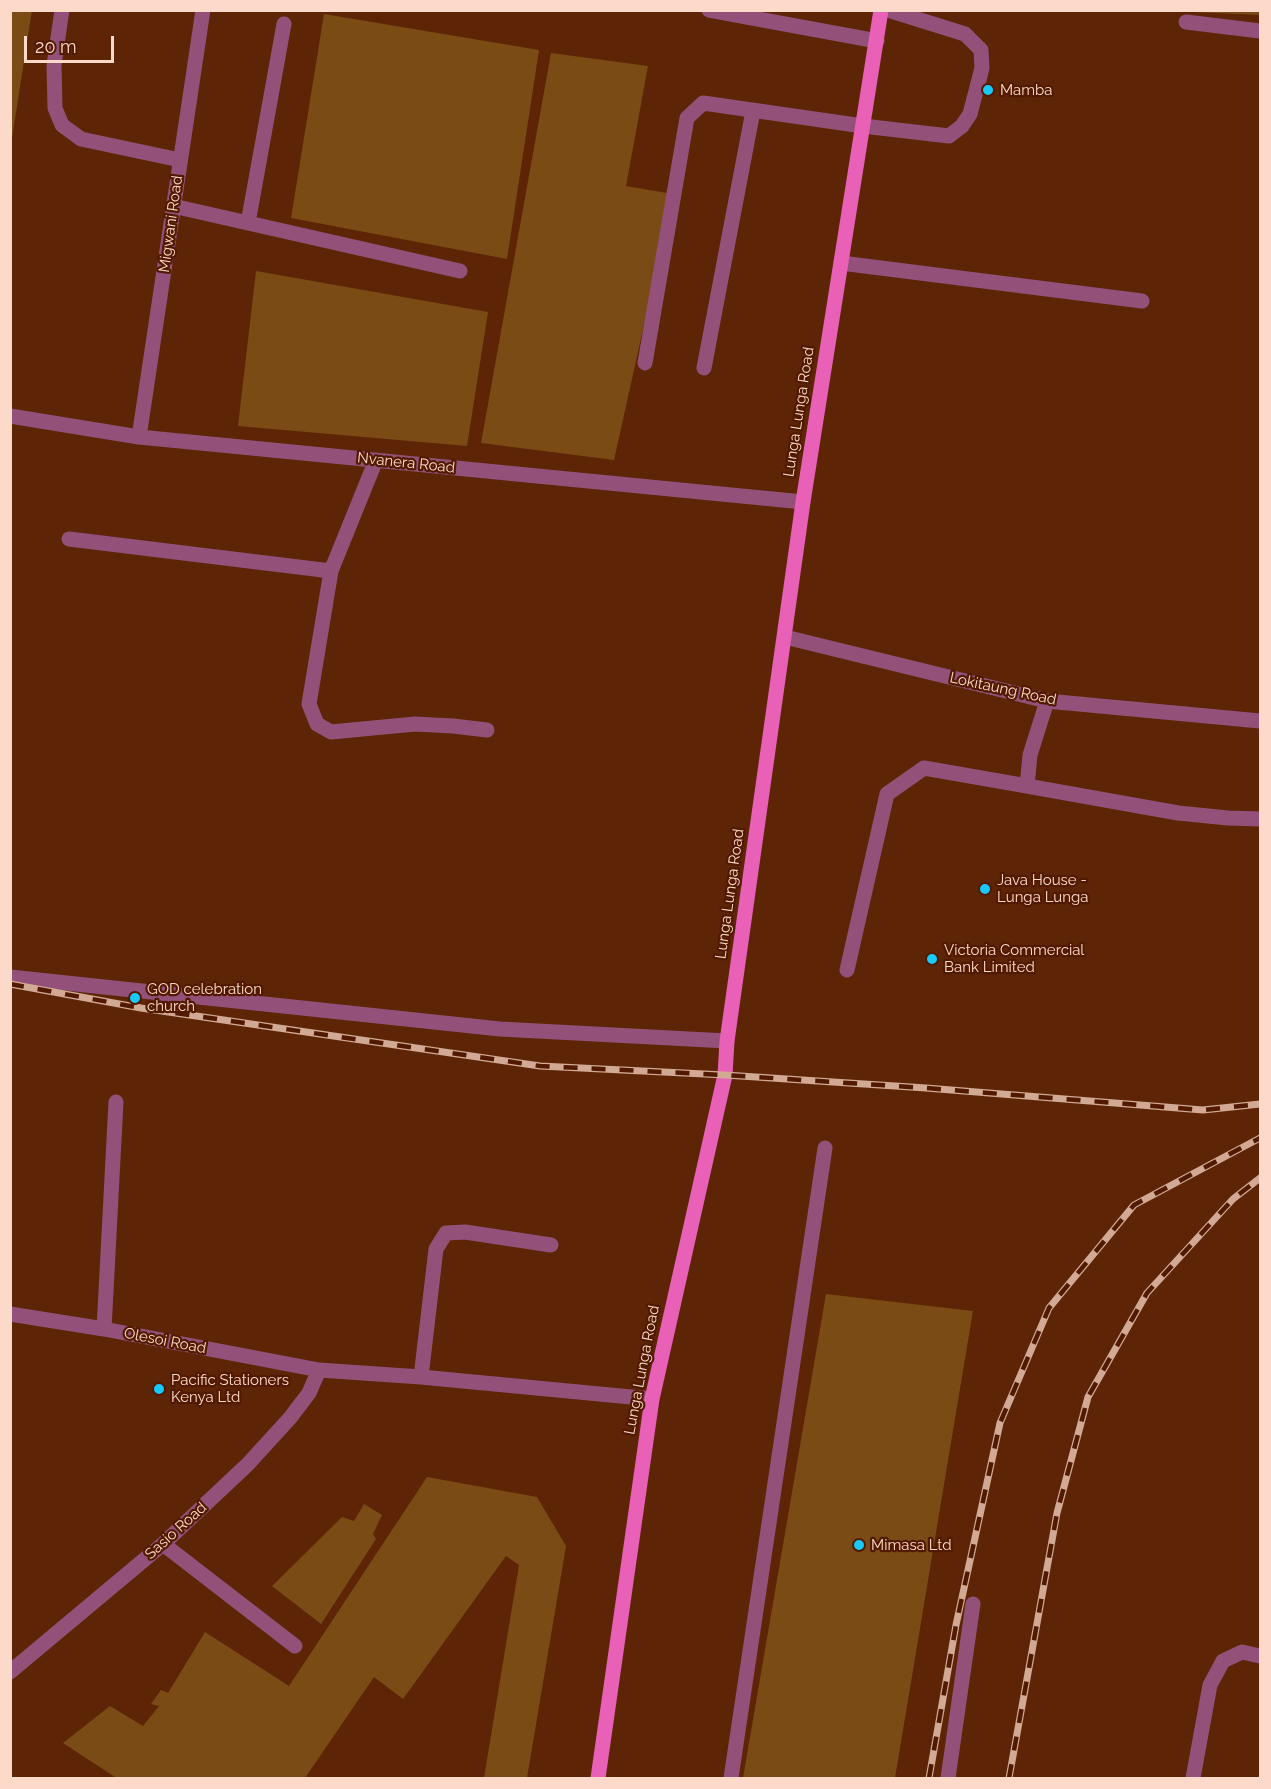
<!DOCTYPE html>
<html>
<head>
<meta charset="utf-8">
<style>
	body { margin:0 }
	#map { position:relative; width:1271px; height:1789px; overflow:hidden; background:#5d2506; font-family:Raleway,sans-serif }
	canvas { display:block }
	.frame { position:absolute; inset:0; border:12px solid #fdd9c9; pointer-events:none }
	.scale { position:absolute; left:24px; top:36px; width:90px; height:27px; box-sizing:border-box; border:3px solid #fdd9c9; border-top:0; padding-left:8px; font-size:18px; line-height:21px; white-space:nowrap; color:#fdd9c9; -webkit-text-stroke:4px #511a00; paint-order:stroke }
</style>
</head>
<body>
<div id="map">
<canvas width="1271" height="1789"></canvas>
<div class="frame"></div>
<div class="scale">20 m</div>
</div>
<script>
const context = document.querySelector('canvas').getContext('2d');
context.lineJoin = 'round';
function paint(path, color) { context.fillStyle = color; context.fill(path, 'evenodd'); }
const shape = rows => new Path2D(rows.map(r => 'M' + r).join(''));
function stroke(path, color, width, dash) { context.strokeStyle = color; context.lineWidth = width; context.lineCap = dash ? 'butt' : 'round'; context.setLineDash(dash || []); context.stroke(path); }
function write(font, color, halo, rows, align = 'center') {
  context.font = font + ' Raleway,sans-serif'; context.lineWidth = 4.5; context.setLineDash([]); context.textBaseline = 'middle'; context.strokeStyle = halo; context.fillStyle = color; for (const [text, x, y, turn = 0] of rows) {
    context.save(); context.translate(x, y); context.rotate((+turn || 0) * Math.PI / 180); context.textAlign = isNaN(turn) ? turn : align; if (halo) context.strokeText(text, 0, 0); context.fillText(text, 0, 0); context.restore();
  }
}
paint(shape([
	[10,10,32,10,12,138,10,138],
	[1193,10,1260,10,1260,15,1193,12],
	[324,14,539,50,507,259,291,218],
	[551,53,648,66,626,186,673,194,614,460,481,443],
	[256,271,488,312,467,446,238,426],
	[826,1294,973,1311,895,1778,743,1778],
	[427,1477,537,1497,566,1546,527,1778,484,1778,519,1565,506,1556,403,1699,374,1677,305,1778,114,1778,115,1777,63,1743,110,1706,143,1726,159,1706,151,1704,161,1690,168,1693,205,1632,289,1686],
	[364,1504,382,1515,373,1534,376,1539,321,1624,272,1586,342,1517,354,1521]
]), '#7a4b15');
stroke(shape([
	[62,10,54,65,55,108,62,125,81,139,180,160],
	[709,10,877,41],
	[1186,22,1260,31],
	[173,206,460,271],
	[248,223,284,24],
	[841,263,1142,301],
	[645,363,687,118,703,103,863,126,949,136,962,126,970,114,982,68,981,50,965,34,888,10],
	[704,368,753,111],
	[10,416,139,437,803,502],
	[139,437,203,10],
	[376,460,331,571,309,704,317,724,331,732,415,724,453,726,487,730],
	[69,539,331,571],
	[785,637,1047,701,1260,721],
	[1027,786,1178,813,1228,818,1260,819],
	[847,970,887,794,924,768,1027,786,1030,755,1047,701],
	[10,977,500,1029,727,1041],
	[10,1314,104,1329,319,1370,421,1377,652,1399],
	[104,1329,116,1102],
	[421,1377,436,1249,446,1233,465,1232,551,1245],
	[163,1544,295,1646],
	[10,1672,163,1544,248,1464,290,1418,309,1393,319,1370],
	[731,1778,825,1148],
	[948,1778,973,1604],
	[1193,1778,1210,1685,1223,1661,1242,1652,1260,1656]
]), '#935078', 15);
stroke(shape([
	[598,1778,652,1399,725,1075,727,1041,803,502,881,10]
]), '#e960b7', 15);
const rail = shape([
	[10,984,141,1008,540,1066,725,1075,926,1088,1203,1110,1260,1104],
	[929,1778,956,1625,1000,1423,1049,1308,1134,1205,1260,1138],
	[1009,1778,1057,1513,1088,1397,1147,1293,1233,1199,1260,1178]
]);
stroke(rail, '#d2a994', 7);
stroke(rail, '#511a00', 4.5, [14]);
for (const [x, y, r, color] of [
	[988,90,6,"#17cafb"],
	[985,889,6,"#17cafb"],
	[932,959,6,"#17cafb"],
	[135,998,6,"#17cafb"],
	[159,1389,6,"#17cafb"],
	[859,1545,6,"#17cafb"]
]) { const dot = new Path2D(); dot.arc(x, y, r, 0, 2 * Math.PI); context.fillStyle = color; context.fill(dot); stroke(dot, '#511a00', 2); }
write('15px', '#fdd9c9', '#511a00', [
	["Mamba",1000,90],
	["Java House -",997,880],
	["Lunga Lunga",997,897],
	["Victoria Commercial",944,950],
	["Bank Limited",944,967],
	["GOD celebration",147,989],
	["church",147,1006],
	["Pacific Stationers",171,1380],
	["Kenya Ltd",171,1397],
	["Mimasa Ltd",871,1545]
], 'left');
write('15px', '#fdd9c9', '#511a00', [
	["Migwani Road",171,224,-82],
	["Lunga Lunga Road",799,412,-81],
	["Nvanera Road",406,463,6],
	["Lokitaung Road",1003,689,12],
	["Lunga Lunga Road",730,894,-82],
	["Olesoi Road",165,1341,11],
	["Lunga Lunga Road",642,1370,-79],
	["Sasio Road",176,1531,-42]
]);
</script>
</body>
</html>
